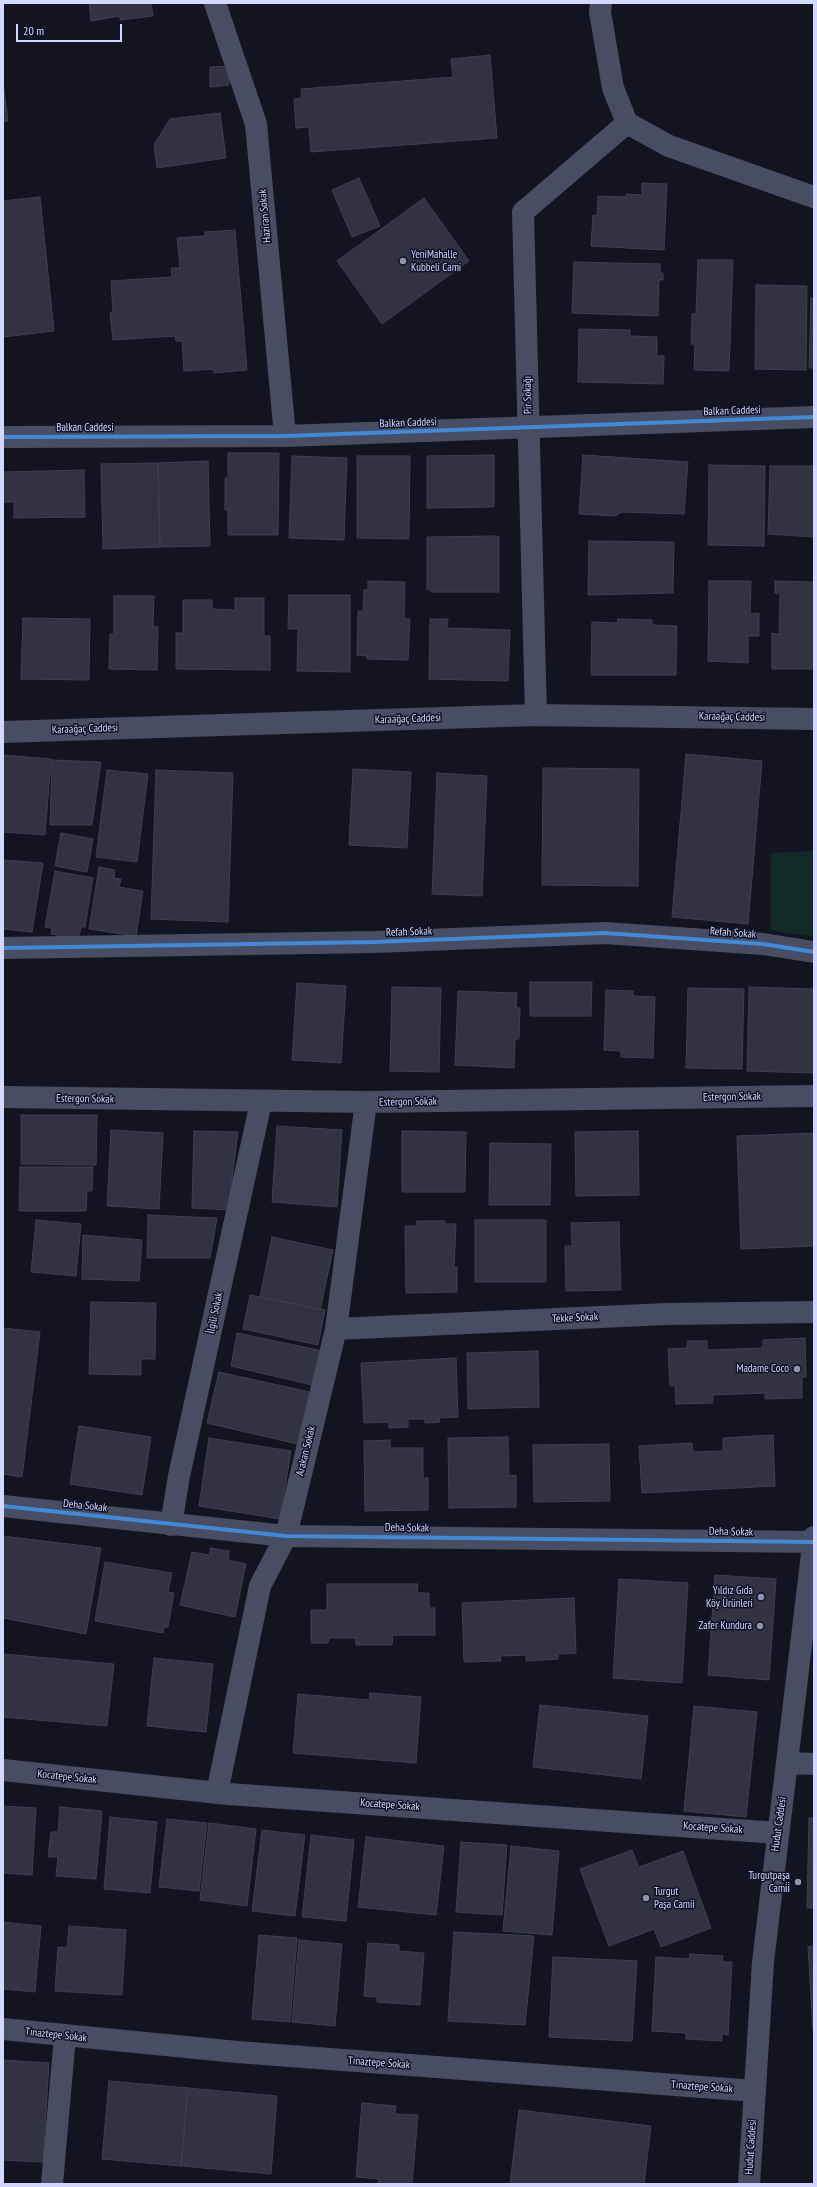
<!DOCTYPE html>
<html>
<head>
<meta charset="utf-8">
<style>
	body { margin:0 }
	#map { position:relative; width:817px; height:2187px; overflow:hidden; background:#141420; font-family:"PT Sans Narrow",sans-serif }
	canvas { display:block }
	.frame { position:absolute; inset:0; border:4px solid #d3d8fe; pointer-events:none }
	.scale { position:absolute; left:16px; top:24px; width:106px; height:18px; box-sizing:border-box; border:2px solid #d3d8fe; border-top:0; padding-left:5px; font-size:12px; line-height:14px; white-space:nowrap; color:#d3d8fe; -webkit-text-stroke:3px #0f1025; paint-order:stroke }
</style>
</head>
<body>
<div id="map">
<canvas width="817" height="2187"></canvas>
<div class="frame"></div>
<div class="scale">20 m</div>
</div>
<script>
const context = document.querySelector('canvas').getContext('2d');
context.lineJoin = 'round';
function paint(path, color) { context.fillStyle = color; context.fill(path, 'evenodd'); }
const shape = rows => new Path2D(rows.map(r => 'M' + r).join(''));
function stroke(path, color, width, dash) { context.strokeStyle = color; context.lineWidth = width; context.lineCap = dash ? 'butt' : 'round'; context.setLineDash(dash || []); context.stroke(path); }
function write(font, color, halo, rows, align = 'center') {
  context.font = font + ' "PT Sans Narrow",sans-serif'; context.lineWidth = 3; context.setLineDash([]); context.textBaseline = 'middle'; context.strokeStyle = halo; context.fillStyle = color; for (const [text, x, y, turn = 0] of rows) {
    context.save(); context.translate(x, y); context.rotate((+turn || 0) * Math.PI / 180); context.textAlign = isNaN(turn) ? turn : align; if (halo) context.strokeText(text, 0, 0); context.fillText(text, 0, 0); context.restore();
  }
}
paint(shape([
	[814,851,814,937,770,930,771,853]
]), '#122b26');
const building = shape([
	[89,3,151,3,153,16,120,20,120,16,91,21,89,3],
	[490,55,497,138,311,152,309,127,296,128,294,99,302,98,301,89,453,77,451,59,490,55],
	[228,66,229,85,210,87,210,67,228,66],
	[3,83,8,121,3,122,3,83],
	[220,113,226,158,157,168,154,145,170,119,220,113],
	[359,178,380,226,352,237,332,190,359,178],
	[642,183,667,184,664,250,591,246,593,215,597,216,598,196,626,197,626,194,642,195,642,183],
	[40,197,54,331,3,337,3,201,40,197],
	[424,198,469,261,382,324,337,261,424,198],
	[235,230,247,370,214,373,213,369,184,371,182,341,176,341,175,336,113,340,110,313,113,312,111,281,172,277,171,268,180,268,177,238,205,236,205,232,235,230],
	[698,260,733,260,729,371,694,370,695,344,691,344,692,314,696,314,698,260],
	[574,262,660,264,660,273,663,273,663,280,659,280,658,316,572,313,574,262],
	[756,285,807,286,806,370,755,369,756,285],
	[811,298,814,299,814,368,809,368,811,298],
	[579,329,630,330,630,336,657,337,657,356,664,356,663,384,578,382,579,329],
	[228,453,279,453,278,535,228,535,228,510,225,510,225,478,228,478,228,453],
	[494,455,494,507,427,508,427,456,494,455],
	[583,455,688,462,684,514,621,512,616,516,579,514,583,455],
	[292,456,347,458,344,540,289,538,292,456],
	[357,456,410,456,409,539,357,538,357,456],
	[208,461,210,546,160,547,158,463,208,461],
	[158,463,160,547,103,549,101,464,158,463],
	[709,465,765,466,764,546,708,545,709,465],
	[770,466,814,466,814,537,768,534,770,466],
	[84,470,85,517,14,518,14,502,3,502,3,472,84,470],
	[496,536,499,537,499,592,433,592,427,589,427,537,496,536],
	[589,541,674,542,673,593,588,595,589,541],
	[368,581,405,582,404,619,410,619,408,660,367,659,367,656,357,655,358,611,363,611,364,590,368,590,368,581],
	[709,581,751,581,750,614,759,613,759,636,748,636,748,663,708,661,709,581],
	[775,581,814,582,814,669,772,669,772,633,779,634,780,594,775,593,775,581],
	[289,595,350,595,350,672,297,671,298,629,288,629,289,595],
	[114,596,154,596,153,627,158,627,157,670,109,669,110,634,114,634,114,596],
	[235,598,264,598,264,636,270,636,270,670,176,669,176,633,183,633,183,600,212,600,212,609,235,610,235,598],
	[23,618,90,619,89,680,21,679,23,618],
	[430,619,448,619,447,628,510,630,508,681,429,679,430,619],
	[618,619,652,620,652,625,677,626,676,675,591,675,592,622,617,623,618,619],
	[686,754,762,761,748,924,672,917,686,754],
	[3,755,51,759,45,835,3,832,3,755],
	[52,760,101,762,92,825,50,825,52,760],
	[543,768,639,769,638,886,542,885,543,768],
	[353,769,411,772,407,848,349,845,353,769],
	[107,770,148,774,137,862,96,857,107,770],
	[156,770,233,773,228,922,151,919,156,770],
	[437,773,487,776,482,896,432,894,437,773],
	[61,833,93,839,87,872,55,866,61,833],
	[3,860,43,863,32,932,3,929,3,860],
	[99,867,115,870,114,878,121,879,119,887,143,891,136,936,89,929,99,867],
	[55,871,93,878,85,927,81,927,78,939,51,934,52,928,45,927,55,871],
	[530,982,592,982,591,1016,530,1016,530,982],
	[297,983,346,986,341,1063,292,1060,297,983],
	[392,987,441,988,439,1072,390,1071,392,987],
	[749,987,814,989,814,1073,747,1071,749,987],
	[688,988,744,989,742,1069,686,1068,688,988],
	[606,990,633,991,633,996,655,997,653,1058,621,1057,621,1051,604,1050,606,990],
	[458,991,517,993,516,1008,520,1008,519,1039,515,1039,514,1068,455,1065,458,991],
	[21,1115,97,1115,96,1165,21,1164,21,1115],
	[277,1126,342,1130,337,1207,272,1202,277,1126],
	[111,1130,163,1133,159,1209,107,1206,111,1130],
	[194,1131,238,1132,228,1210,192,1208,194,1131],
	[402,1131,466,1132,465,1192,402,1192,402,1131],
	[638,1131,639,1195,576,1196,575,1132,638,1131],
	[814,1133,814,1246,741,1249,737,1136,814,1133],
	[490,1143,551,1144,550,1205,489,1205,490,1143],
	[20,1167,93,1167,92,1191,87,1191,86,1211,19,1211,20,1167],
	[148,1215,217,1218,210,1258,147,1258,148,1215],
	[36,1220,81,1224,76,1276,31,1272,36,1220],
	[475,1220,546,1220,546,1282,475,1282,475,1220],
	[417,1221,445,1221,444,1224,456,1224,454,1267,457,1267,457,1292,406,1293,405,1226,417,1226,417,1221],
	[619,1222,621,1290,566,1291,565,1246,572,1246,571,1223,619,1222],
	[83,1235,142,1240,139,1281,82,1279,83,1235],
	[272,1237,333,1250,320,1310,260,1297,272,1237],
	[250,1295,325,1310,318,1345,243,1329,250,1295],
	[91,1302,156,1303,155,1359,141,1359,141,1375,89,1374,91,1302],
	[3,1328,40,1332,22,1477,3,1474,3,1328],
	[237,1333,323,1351,316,1386,231,1366,237,1333],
	[805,1338,806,1377,802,1377,802,1398,765,1399,765,1393,713,1395,713,1403,676,1404,675,1386,670,1386,668,1349,687,1348,687,1341,707,1341,707,1350,763,1348,763,1340,805,1338],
	[538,1351,539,1407,468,1409,467,1353,538,1351],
	[456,1358,458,1417,439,1418,440,1422,425,1423,425,1419,408,1419,408,1427,389,1428,389,1422,364,1423,361,1363,456,1358],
	[219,1372,314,1393,302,1445,207,1423,219,1372],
	[79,1426,151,1437,142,1495,70,1484,79,1426],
	[773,1435,775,1486,642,1493,639,1446,692,1443,693,1452,723,1451,723,1438,773,1435],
	[508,1437,509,1476,516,1475,516,1507,449,1508,448,1438,508,1437],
	[209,1438,291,1451,280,1519,199,1506,209,1438],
	[390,1440,390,1448,423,1448,423,1478,428,1478,428,1510,365,1511,364,1441,390,1440],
	[609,1444,610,1501,534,1502,533,1445,609,1444],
	[3,1536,101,1548,86,1634,3,1618,3,1536],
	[211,1548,229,1551,228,1560,246,1564,235,1617,180,1605,192,1552,209,1555,211,1548],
	[105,1562,172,1573,168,1592,174,1593,168,1627,164,1627,163,1633,95,1621,105,1562],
	[715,1575,776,1579,769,1680,708,1675,715,1575],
	[619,1579,688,1583,682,1683,613,1678,619,1579],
	[327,1584,418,1584,417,1593,429,1593,429,1608,435,1608,435,1635,393,1635,392,1645,356,1645,356,1638,329,1638,328,1643,311,1643,311,1610,327,1610,327,1584],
	[574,1598,576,1653,558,1654,558,1659,526,1661,526,1655,500,1656,501,1661,464,1662,462,1603,574,1598],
	[3,1654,114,1664,107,1726,3,1717,3,1654],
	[154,1658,213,1664,206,1732,147,1726,154,1658],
	[370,1693,421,1697,416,1763,293,1753,298,1694,369,1700,370,1693],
	[540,1705,648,1716,641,1779,533,1767,540,1705],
	[694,1706,757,1712,746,1817,684,1811,694,1706],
	[3,1806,36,1808,32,1875,3,1873,3,1806],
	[60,1807,102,1811,96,1879,56,1876,58,1857,48,1857,51,1832,58,1832,60,1807],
	[110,1817,157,1822,150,1893,104,1889,110,1817],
	[809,1818,814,1818,814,1908,807,1908,809,1818],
	[167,1819,207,1823,199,1891,159,1887,167,1819],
	[209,1823,256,1829,247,1906,200,1900,209,1823],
	[262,1830,305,1835,295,1916,252,1911,262,1830],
	[311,1835,354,1840,346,1921,302,1917,311,1835],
	[366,1837,444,1846,436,1915,358,1907,366,1837],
	[461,1842,507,1845,502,1915,456,1912,461,1842],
	[511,1846,559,1851,552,1935,503,1931,511,1846],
	[632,1850,639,1867,683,1851,711,1928,661,1947,654,1929,609,1946,580,1869,632,1850],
	[3,1922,41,1926,35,1992,3,1989,3,1922],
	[69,1926,126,1930,122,1995,55,1991,58,1947,67,1948,69,1926],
	[454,1932,534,1936,525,2025,448,2021,454,1932],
	[259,1935,297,1938,290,2022,252,2019,259,1935],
	[299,1940,342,1944,335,2026,292,2022,299,1940],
	[368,1943,399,1945,399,1951,424,1953,420,2005,377,2002,377,1997,364,1996,368,1943],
	[814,1946,814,2031,813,2031,808,1947,814,1946],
	[690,1954,723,1956,722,1962,732,1962,728,2035,722,2034,722,2041,686,2039,686,2033,652,2031,656,1957,689,1959,690,1954],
	[553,1957,637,1961,632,2041,549,2037,553,1957],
	[3,2060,49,2063,43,2162,3,2160,3,2060],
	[109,2081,188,2088,181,2166,102,2159,109,2081],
	[188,2088,277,2096,271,2174,181,2166,188,2088],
	[362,2103,396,2106,395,2114,418,2115,412,2184,378,2184,378,2179,356,2177,362,2103],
	[519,2110,651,2126,644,2184,510,2184,519,2110]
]);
paint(building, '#323242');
stroke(building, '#3e3f53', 1);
stroke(shape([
	[215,3,256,124,285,436],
	[601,3,600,12,613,88,627,123,669,146,814,197],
	[3,437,285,436,814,417],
	[536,715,523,212,627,123],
	[3,732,536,715,814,719],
	[3,948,375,942,605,933,763,944,814,952],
	[3,1097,366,1102,814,1096],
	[336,1329,667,1314,814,1312],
	[3,1506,286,1536,814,1542],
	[171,1525,179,1476,261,1102],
	[788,1763,814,1764],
	[3,1770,228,1794,778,1833],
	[217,1793,260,1586,286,1536,336,1329,366,1102],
	[3,2029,237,2052,755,2091],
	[52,2184,65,2036],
	[749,2184,763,1962,814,1537]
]), '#494d61', 22);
stroke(shape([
	[3,437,285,436,814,417],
	[3,948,375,942,605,933,763,944,814,952],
	[3,1506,286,1536,814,1542]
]), '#408adc', 4);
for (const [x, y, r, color] of [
	[403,261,4,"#9093b0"],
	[797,1369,4,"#9093b0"],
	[761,1597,4,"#9093b0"],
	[760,1626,4,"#9093b0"],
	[798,1882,4,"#9093b0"],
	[646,1898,4,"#9093b0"]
]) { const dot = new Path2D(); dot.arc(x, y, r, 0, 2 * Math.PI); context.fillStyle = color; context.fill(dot); stroke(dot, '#0f1025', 1.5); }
write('11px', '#d3d8fe', '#0f1025', [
	["Haziran Sokak",265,216,-95],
	["Pir Sokağı",528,395,-91],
	["Balkan Caddesi",732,411,-2],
	["Balkan Caddesi",408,423,-2],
	["Balkan Caddesi",85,428],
	["Karaağaç Caddesi",732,717,1],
	["Karaağaç Caddesi",408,719,-2],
	["Karaağaç Caddesi",85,729,-2],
	["Refah Sokak",409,932,-2],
	["Refah Sokak",733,933,4],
	["Estergon Sokak",732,1097,-1],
	["Estergon Sokak",85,1099,1],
	["Estergon Sokak",408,1102,-1],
	["İlgili Sokak",215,1313,-78],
	["Tekke Sokak",575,1318,-3],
	["Arakan Sokak",306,1451,-76],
	["Deha Sokak",85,1506,6],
	["Deha Sokak",407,1528,1],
	["Deha Sokak",731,1532,1],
	["Kocatepe Sokak",67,1777,6],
	["Kocatepe Sokak",390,1805,4],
	["Hudut Caddesi",779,1824,-82],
	["Kocatepe Sokak",713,1828,4],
	["Tınaztepe Sokak",56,2035,6],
	["Tınaztepe Sokak",379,2063,4],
	["Tınaztepe Sokak",702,2087,4],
	["Hudut Caddesi",751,2147,-86]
]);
write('11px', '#d3d8fe', '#0f1025', [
	["YeniMahalle",411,255,"left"],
	["Kubbeli Cami",411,268,"left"],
	["Madame Coco",789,1369],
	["Yıldız Gıda",753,1591],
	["Köy Ürünleri",753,1604],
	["Zafer Kundura",752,1626],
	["Turgutpaşa",790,1876],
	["Cami̇i̇",790,1889],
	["Turgut",654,1892,"left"],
	["Paşa Camii",654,1905,"left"]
], 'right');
</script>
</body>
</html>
